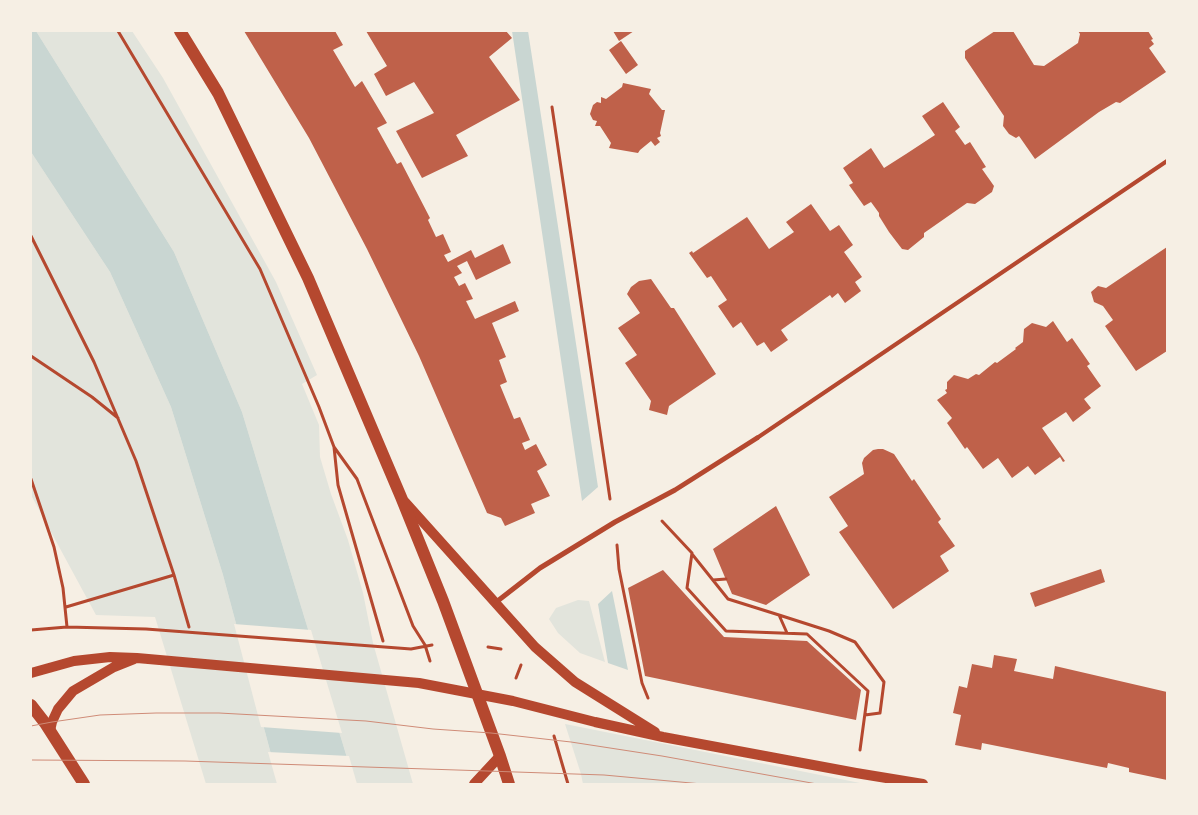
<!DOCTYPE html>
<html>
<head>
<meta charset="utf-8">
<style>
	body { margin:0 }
	#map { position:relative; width:1198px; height:815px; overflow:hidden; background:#f6efe4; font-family:Ubuntu,sans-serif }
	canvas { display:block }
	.frame { position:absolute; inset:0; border:32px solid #f6efe4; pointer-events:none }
</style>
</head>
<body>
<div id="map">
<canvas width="1198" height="815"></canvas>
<div class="frame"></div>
</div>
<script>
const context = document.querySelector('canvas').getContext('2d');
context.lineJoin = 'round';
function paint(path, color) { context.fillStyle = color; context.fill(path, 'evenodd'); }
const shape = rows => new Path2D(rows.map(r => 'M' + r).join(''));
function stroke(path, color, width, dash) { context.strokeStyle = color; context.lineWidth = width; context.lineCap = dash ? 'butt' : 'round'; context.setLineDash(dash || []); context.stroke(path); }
paint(shape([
	[36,31,132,31,163,78,276,282,317,375,302,384,319,425,320,457,331,494,348,540,363,593,373,643,413,784,355,784,242,412,174,252],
	[31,152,110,272,171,407,223,575,279,784,206,784,155,617,96,615,31,495],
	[578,600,589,601,605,662,580,653,558,633,549,619,556,608],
	[565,724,865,784,583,784,581,774]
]), '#e2e4dc');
paint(shape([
	[31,31,36,31,174,252,242,412,355,784,279,784,223,575,171,407,110,272,31,152],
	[512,31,528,31,598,487,582,501],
	[612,591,628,670,608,663,598,604]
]), '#c9d6d2');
paint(shape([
	[234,624,311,630,342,733,261,727],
	[268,752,349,756,357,784,277,784]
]), '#f6efe4');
paint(shape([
	[244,31,335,31,343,45,333,50,355,87,362,81,387,123,377,128,397,164,401,162,430,218,428,220,436,237,443,234,451,252,444,255,448,262,471,250,475,258,503,244,511,263,476,280,467,261,457,266,462,273,454,277,459,286,465,283,473,299,466,301,475,319,515,301,519,311,492,323,506,357,499,360,507,382,500,385,514,419,520,417,530,440,522,443,525,450,536,444,547,465,537,471,550,496,531,504,535,513,505,526,501,518,487,513,419,356,367,249,309,138],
	[366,31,506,31,512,38,489,57,520,100,456,135,468,156,422,178,396,131,434,113,414,82,386,96,374,74,387,66],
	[613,31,634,31,619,41],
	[995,31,1013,31,1034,65,1044,66,1078,43,1080,34,1078,31,1148,31,1153,39,1151,40,1154,44,1149,48,1166,72,1120,103,1116,102,1099,112,1035,159,1019,136,1016,138,1009,134,1003,126,1004,116,965,58,965,51],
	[621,41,638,65,626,74,609,50],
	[623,83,651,89,649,94,662,110,665,110,660,133,661,136,657,138,660,142,655,146,651,141,640,150,638,153,609,148,611,143,600,126,595,126,597,121,593,120,590,114,593,105,597,102,601,103,601,97,606,99,622,87],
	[943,102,960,127,955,131,965,145,970,142,986,167,982,169,994,186,992,192,975,204,967,203,924,233,924,237,908,250,902,249,889,232,879,216,879,213,871,202,864,206,849,185,853,183,843,168,871,148,884,168,906,154,935,135,922,116],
	[811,204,830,231,839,225,853,245,844,252,862,277,855,282,861,291,845,303,838,293,832,298,830,295,781,330,788,340,771,352,764,342,757,346,741,322,733,328,718,306,727,300,711,276,707,278,689,253,692,251,693,253,747,217,769,249,794,232,786,222],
	[1167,247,1167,351,1136,371,1105,326,1113,320,1103,306,1094,302,1091,292,1098,286,1106,288],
	[651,279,671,308,674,308,716,374,669,406,667,415,649,410,651,401,625,363,637,355,618,328,640,313,627,294,631,287,639,281],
	[1053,321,1067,342,1072,338,1090,364,1087,366,1101,386,1084,399,1091,408,1073,422,1066,412,1042,428,1065,461,1063,462,1060,457,1035,475,1028,466,1012,478,998,458,983,469,967,447,965,449,947,423,952,418,937,400,947,393,945,390,947,389,947,382,954,375,968,379,976,374,979,375,995,362,997,363,1016,349,1015,348,1023,342,1024,329,1032,323,1046,327],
	[878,449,883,449,894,454,912,481,914,479,941,519,938,522,955,546,940,556,949,571,893,609,839,532,848,526,829,497,864,474,862,463,864,458,873,450],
	[776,506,810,575,766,605,732,594,713,549],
	[1101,569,1105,582,1035,607,1030,593],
	[663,570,724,637,807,641,861,690,856,720,645,676,628,588],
	[994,655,1017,659,1014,671,1053,679,1055,666,1167,692,1167,780,1129,772,1129,768,1108,763,1107,768,982,743,981,750,955,745,961,715,953,713,959,686,967,688,972,664,992,668]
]), '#bf614a');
stroke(shape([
	[118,31,260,269,319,407,334,447,338,485,383,641],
	[552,107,610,499],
	[31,236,94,362,136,461,174,575,189,627],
	[31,356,92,397,118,418],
	[334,447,357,479,413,626,425,645,430,661],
	[31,479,54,547,63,588,67,627],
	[662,521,692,553,687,588,726,631,807,634,868,691,860,750],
	[617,545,619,569,642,683,648,698],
	[692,554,728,599,779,615,787,633],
	[713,580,726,579],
	[66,607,174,575],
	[779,615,829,631,855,642,884,682,880,713,865,715],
	[31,630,67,627,146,629,411,649,432,645],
	[488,647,501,649],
	[516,678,521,665],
	[554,736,568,784]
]), '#b5482f', 3);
stroke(shape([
	[757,438,1167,161]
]), '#b5482f', 4);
stroke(shape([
	[495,603,540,568,615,522,675,490,757,438]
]), '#b5482f', 5);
stroke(shape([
	[405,502,535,647,575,682,655,732],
	[31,673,74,661,110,657,137,658,419,683,513,701,595,722,663,737,856,773,923,784],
	[50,731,52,722,58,709,73,691,114,667,134,659],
	[474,784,500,756]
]), '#b5482f', 10);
stroke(shape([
	[180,31,218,93,308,278,401,497,443,601,500,756,509,784],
	[31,705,45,723,84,784]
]), '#b5482f', 12);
stroke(shape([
	[31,726,52,722,100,715,156,713,219,713,366,721,433,729,491,733,571,742,662,756,817,784],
	[31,760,185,761,487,771,604,775,702,784]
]), '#cf8b77', 1);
</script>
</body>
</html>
